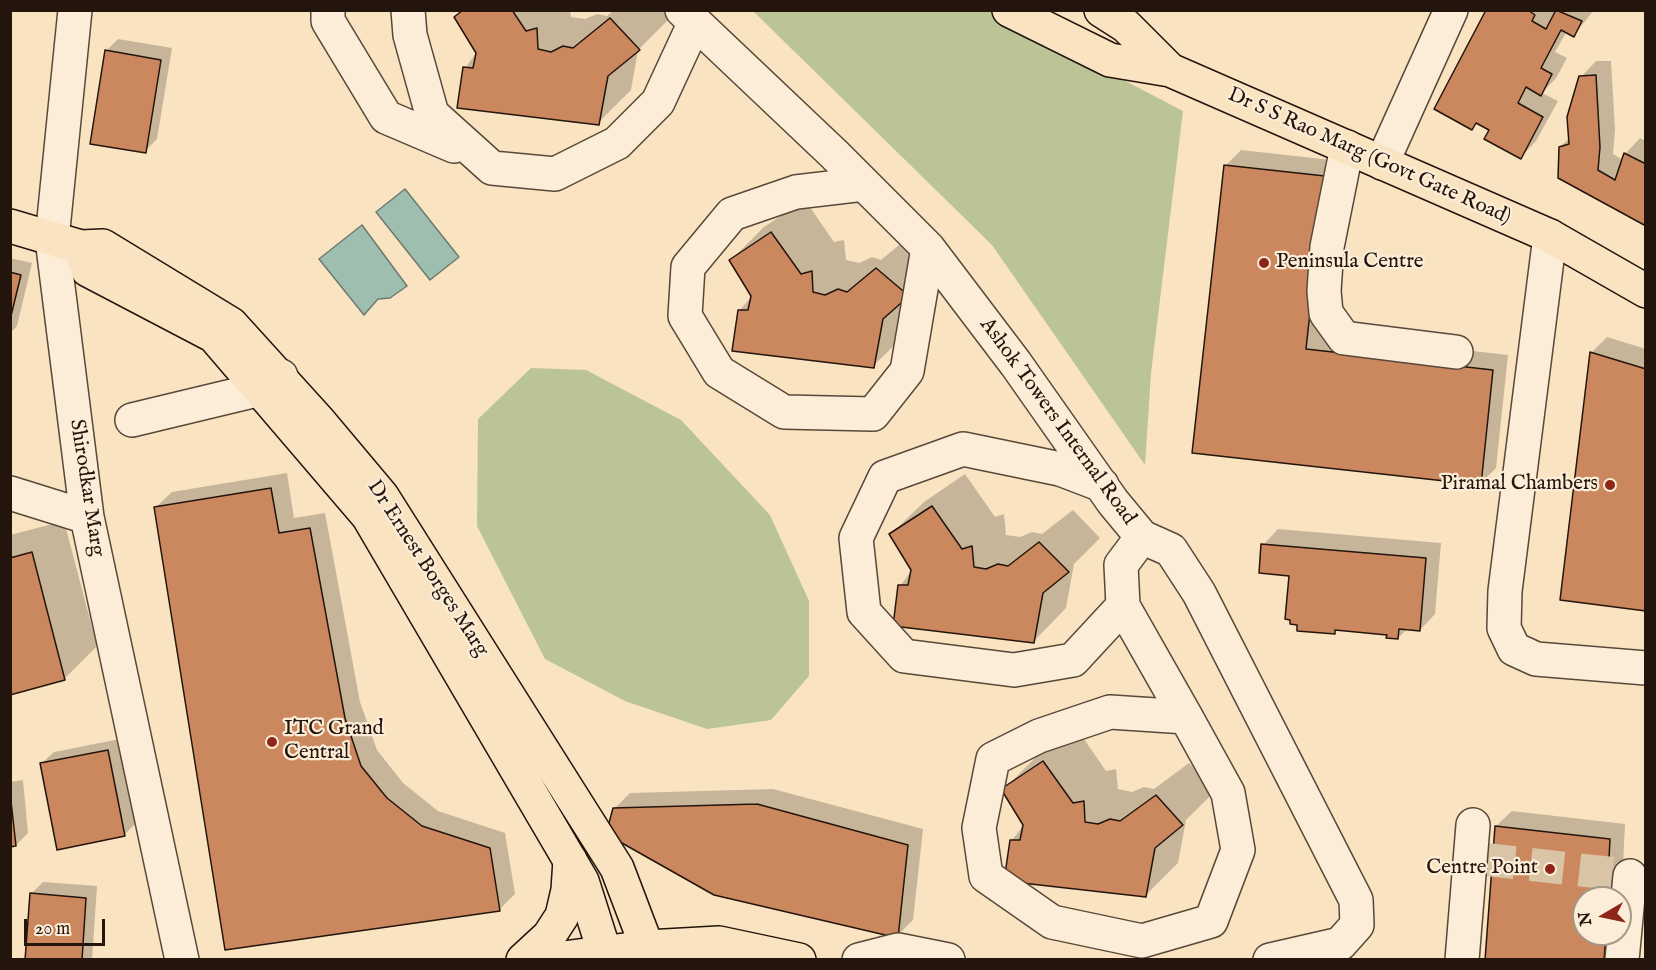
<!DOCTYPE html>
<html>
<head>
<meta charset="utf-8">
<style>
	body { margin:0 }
	#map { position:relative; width:1656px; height:970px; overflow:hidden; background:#f9e3c1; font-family:"IM FELL English",serif }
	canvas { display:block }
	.frame { position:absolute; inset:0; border:12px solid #23140c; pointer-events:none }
	.north { position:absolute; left:1572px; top:886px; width:60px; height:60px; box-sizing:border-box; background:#fbedd7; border:2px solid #a59686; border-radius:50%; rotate:261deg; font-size:16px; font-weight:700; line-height:24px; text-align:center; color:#23140c }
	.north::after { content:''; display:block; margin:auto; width:21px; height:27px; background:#8f2418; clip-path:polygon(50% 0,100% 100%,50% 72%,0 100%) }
	.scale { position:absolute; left:24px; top:919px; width:81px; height:27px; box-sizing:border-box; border:3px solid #23140c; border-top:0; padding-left:8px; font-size:18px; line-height:21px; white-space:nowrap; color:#23140c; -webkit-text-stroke:4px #fbedd7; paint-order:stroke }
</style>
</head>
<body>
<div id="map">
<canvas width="1656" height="970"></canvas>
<div class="frame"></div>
<div class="north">N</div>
<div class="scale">20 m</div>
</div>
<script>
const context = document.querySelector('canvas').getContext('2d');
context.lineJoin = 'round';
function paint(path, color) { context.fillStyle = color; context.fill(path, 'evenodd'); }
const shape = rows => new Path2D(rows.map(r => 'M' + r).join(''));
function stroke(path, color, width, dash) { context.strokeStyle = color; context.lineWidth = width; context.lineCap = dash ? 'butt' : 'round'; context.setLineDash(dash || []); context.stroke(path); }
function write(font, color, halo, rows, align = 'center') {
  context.font = font + ' "IM FELL English",serif'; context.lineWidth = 4.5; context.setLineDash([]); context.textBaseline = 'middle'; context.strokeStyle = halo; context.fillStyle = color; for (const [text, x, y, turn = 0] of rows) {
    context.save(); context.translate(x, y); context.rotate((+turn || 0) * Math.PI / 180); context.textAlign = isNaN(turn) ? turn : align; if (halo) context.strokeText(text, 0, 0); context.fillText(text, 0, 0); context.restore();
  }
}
paint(shape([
	[753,11,991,11,1183,111,1151,373,1145,465,992,245],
	[531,368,586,370,681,420,770,515,809,601,809,676,771,720,707,729,625,701,545,659,477,526,478,419]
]), '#bbc495');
const water = shape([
	[405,189,459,257,430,280,376,212,405,189],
	[362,225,407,286,390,298,378,299,364,315,319,259,362,225]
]);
paint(water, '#9ebeaf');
stroke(water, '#6d7a6e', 1.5);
paint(shape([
	[462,10,570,10,571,17,585,19,597,14,607,16,614,10,666,10,672,16,638,50,631,90,598,123,465,68,477,52],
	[1488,10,1594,10,1574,35,1567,31,1555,52,1567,58,1556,78,1542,93,1558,101,1536,141,1521,157,1491,129,1478,122,1472,128],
	[118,39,172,48,157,139,145,151,106,51],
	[1596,61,1611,61,1615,130,1613,154,1623,160,1625,154,1640,138,1646,141,1646,224,1560,147,1570,137,1581,77],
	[1241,150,1340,161,1321,334,1508,355,1496,468,1480,484,1194,452,1225,166],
	[805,200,834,242,844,240,846,260,859,263,872,257,881,260,910,236,941,262,906,334,873,366,739,311,752,296,731,260,764,227],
	[10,258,32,263,17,326,10,333],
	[1607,337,1646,349,1646,609,1591,353],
	[287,473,294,518,325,513,360,702,377,750,403,783,438,811,505,833,515,894,499,910,226,948,156,507,172,492],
	[965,474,995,517,1004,514,1006,535,1020,537,1032,532,1042,534,1073,510,1100,538,1074,564,1066,608,1034,641,900,586,912,570,891,534,924,502],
	[64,521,97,646,64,679,10,693,10,535],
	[1278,529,1441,543,1435,614,1420,630,1407,629,1398,638,1388,633,1337,629,1334,632,1290,574,1263,545],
	[1077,729,1106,771,1116,769,1118,789,1132,792,1144,787,1154,789,1189,763,1215,791,1186,820,1178,863,1145,896,1012,840,1024,825,1003,790,1036,757],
	[120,739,136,823,124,835,42,763,54,752],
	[23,780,28,833,16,845,10,845,10,782],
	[773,789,923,829,913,920,897,936,614,809,630,793],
	[1512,811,1625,824,1620,926,1620,898,1584,898,1584,934,1620,934,1618,960,1486,960,1496,826],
	[43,882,97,886,92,960,27,960,31,894]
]), '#0003');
const building = shape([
	[463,10,512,10,526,31,537,28,538,49,551,52,563,46,573,48,610,18,640,50,608,76,599,125,457,108,463,67,473,68,476,53,454,17,463,10],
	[1486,10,1528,10,1535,15,1532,21,1546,29,1556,10,1582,21,1574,37,1561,30,1541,68,1552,74,1541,96,1526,87,1518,103,1543,117,1521,159,1484,139,1489,130,1476,123,1472,130,1434,109,1486,10],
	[105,50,161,60,146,153,90,144,105,50],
	[1596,75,1600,147,1598,170,1615,180,1624,153,1646,164,1646,226,1558,178,1559,147,1569,144,1567,117,1579,76,1596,75],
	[1224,165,1325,176,1306,349,1493,370,1481,485,1192,453,1224,165],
	[771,232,801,274,812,271,813,292,825,295,838,289,847,292,876,268,909,296,883,319,874,368,732,351,738,310,748,310,751,296,729,260,771,232],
	[10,272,21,275,10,320,10,272],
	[1590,352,1646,369,1646,611,1560,600,1590,352],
	[271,488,279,533,310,528,345,718,361,766,387,798,422,826,490,848,500,911,225,950,154,507,271,488],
	[932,506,962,549,972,546,974,567,986,569,998,564,1008,566,1039,542,1069,572,1043,593,1034,643,893,626,898,585,908,585,911,570,889,534,932,506],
	[1261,544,1426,558,1420,631,1399,629,1398,639,1386,638,1387,635,1335,630,1335,634,1297,631,1297,625,1290,624,1290,620,1285,619,1289,576,1259,573,1261,544],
	[32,552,65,680,10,695,10,558,32,552],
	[108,750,125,836,57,850,40,763,108,750],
	[1043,761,1073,803,1084,801,1085,822,1098,824,1110,819,1120,821,1156,795,1183,825,1155,848,1146,897,1004,881,1010,840,1020,840,1023,825,1001,789,1043,761],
	[10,792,16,846,10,847,10,792],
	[757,804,908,845,898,938,714,895,606,834,613,808,757,804],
	[1495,826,1610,839,1607,898,1584,898,1584,934,1606,934,1604,960,1485,960,1495,826],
	[30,893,86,898,82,960,25,960,30,893]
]);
paint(building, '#cb885f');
stroke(building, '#23140c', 1.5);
stroke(shape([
	[1482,859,1617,874]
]), '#d9c4a6', 33, [33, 16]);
const minor = shape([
	[75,10,52,239,87,517,182,960],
	[328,10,328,21,386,117,454,146],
	[408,10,410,35,432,114,492,168,555,174,617,143,658,102,695,22],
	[682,10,834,154,928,248,1016,364,1113,502,1142,537,1171,550,1199,593,1356,900,1357,925,1340,944,1270,960],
	[1347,147,1327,247,1324,291,1326,313,1344,338,1456,352],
	[1382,163,1451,10],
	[864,184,796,192,732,214,688,267,685,316,719,372,784,412,873,414,907,371,928,248],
	[1550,236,1505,591,1504,628,1514,649,1536,659,1646,668],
	[132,420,261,389,281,376],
	[1102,485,1060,469,963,449,885,477,856,538,864,612,904,656,1014,670,1073,660,1123,606],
	[10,493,87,517],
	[1142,537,1121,565,1123,606,1186,717,1228,793,1238,850,1211,921,1142,941,1052,922,986,876,979,828,993,759,1039,736,1110,712,1186,717],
	[859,960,898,950,948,960],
	[1462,960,1473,825],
	[1622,960,1630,876]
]);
const major = shape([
	[1009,10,1110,60,1170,70],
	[1101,10,1126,26,1170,70,1550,236,1646,291],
	[10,226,81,247,103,246,231,324,319,421,382,496,617,868,647,947,646,960],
	[81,247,88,270,214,336,368,516,582,881,607,960]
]);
const highway = shape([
	[523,960,549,936,562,916,568,890,570,860],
	[548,960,647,947,719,943,799,960]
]);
stroke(minor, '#584839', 36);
stroke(major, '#23140c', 36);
stroke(highway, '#23140c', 36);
stroke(minor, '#fbedd7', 33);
stroke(major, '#f9e3c1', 33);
stroke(highway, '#f9e3c1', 33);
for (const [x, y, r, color] of [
	[1264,263,6,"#8f2418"],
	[1610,485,6,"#8f2418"],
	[272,742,6,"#8f2418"],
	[1550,869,6,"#8f2418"]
]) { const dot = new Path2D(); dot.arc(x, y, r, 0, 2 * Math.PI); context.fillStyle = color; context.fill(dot); stroke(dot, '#fbedd7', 2); }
write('21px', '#23140c', '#fbedd7', [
	["Dr S S Rao Marg (Govt Gate Road)",1369,157,24],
	["Ashok Towers Internal Road",1057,422,54],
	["Shirodkar Marg",86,488,81],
	["Dr Ernest Borges Marg",427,569,57]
]);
write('21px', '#23140c', '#fbedd7', [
	["Peninsula Centre",1276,263],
	["Piramal Chambers",1598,485,"right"],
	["ITC Grand",284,730],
	["Central",284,754],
	["Centre Point",1538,869,"right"]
], 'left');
</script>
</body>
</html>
